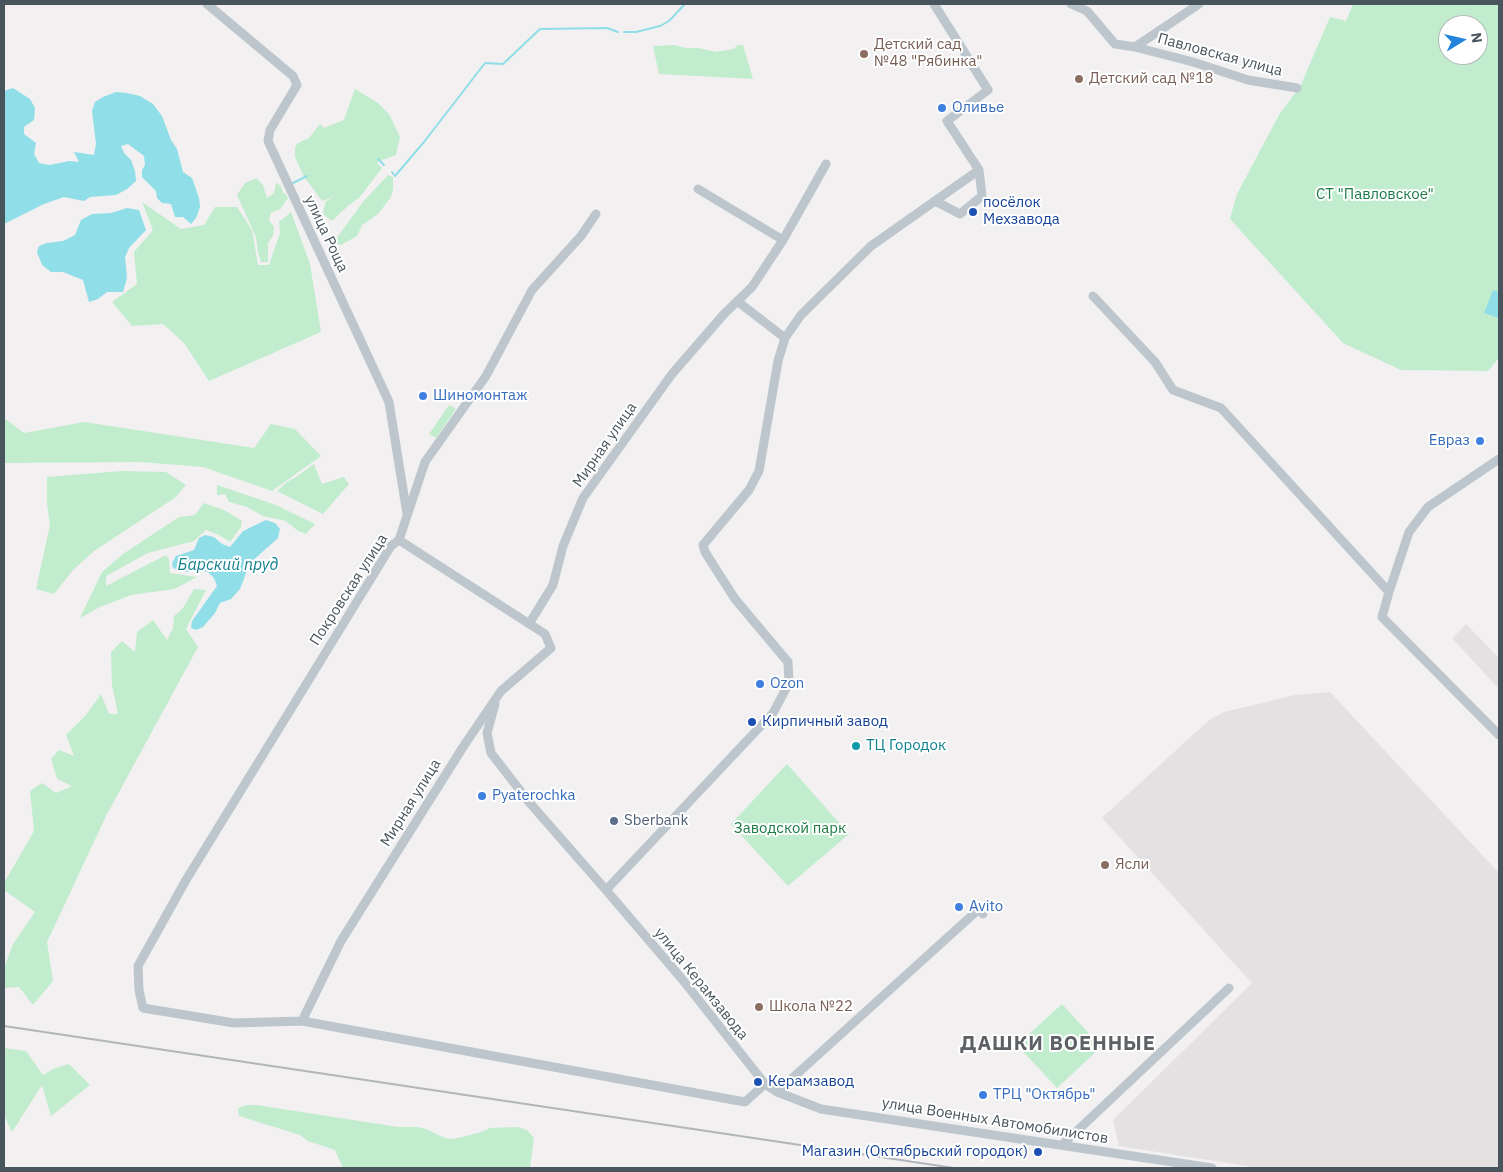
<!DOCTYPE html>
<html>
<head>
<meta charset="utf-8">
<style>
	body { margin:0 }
	#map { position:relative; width:1503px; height:1172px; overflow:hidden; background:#f2f0f0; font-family:"IBM Plex Sans",sans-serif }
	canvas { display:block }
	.frame { position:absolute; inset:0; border:5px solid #49555d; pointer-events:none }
	.north { position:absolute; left:1438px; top:15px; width:50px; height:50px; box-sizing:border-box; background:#fff; border:1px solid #b6bbbe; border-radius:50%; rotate:81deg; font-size:14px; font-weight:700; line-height:20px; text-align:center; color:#49555d }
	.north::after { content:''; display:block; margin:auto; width:18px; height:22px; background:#2284db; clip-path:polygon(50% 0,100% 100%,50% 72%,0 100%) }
</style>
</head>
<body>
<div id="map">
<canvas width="1503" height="1172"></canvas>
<div class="frame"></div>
<div class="north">N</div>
</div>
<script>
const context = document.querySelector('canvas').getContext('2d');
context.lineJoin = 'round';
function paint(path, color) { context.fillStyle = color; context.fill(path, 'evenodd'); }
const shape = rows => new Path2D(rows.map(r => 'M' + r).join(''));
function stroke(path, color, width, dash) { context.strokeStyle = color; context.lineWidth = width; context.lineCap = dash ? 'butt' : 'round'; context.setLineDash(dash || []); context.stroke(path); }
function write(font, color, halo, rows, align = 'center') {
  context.font = font + ' "IBM Plex Sans",sans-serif'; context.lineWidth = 4; context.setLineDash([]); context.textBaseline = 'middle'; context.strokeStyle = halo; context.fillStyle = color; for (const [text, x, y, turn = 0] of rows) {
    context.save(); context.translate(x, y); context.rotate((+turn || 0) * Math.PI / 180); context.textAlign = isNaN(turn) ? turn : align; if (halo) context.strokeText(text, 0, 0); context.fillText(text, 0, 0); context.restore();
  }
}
paint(shape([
	[1466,624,1499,658,1499,689,1452,638],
	[1330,692,1499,873,1499,1168,1259,1168,1119,1146,1113,1120,1252,983,1102,818,1209,720,1224,712,1295,695]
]), '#e3e1e2');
paint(shape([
	[1353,4,1499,4,1499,358,1488,371,1401,370,1343,343,1230,219,1237,194,1280,113,1300,87,1330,17,1346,21],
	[1448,25,1478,25,1478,55,1448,55],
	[674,45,686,48,699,48,715,52,734,49,737,45,743,45,753,79,659,74,653,46],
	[355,89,378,103,389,114,400,137,396,155,379,161,377,163,382,168,359,198,349,205,332,221,324,215,323,212,326,201,335,196,322,201,303,175,295,157,295,147,298,143,309,138,320,124,324,128,344,120],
	[388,175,393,177,393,189,391,197,378,214,362,225,357,236,341,245,333,243,363,202],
	[256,178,263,185,267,198,274,193,276,183,281,186,283,193,285,193,288,198,280,209,271,213,269,220,274,227,273,236,268,243,268,262,261,262,258,252,256,237,237,195,245,183],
	[142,202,181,229,204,225,215,207,237,207,252,230,258,265,269,265,280,233,279,222,291,212,310,264,321,332,209,381,184,343,163,324,132,326,112,302,137,284,134,252,153,230],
	[449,405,456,409,436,438,429,434],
	[4,418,24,433,84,422,254,448,271,424,295,429,321,456,272,491,203,467,140,462,4,463],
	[314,464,322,484,344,477,349,484,323,514,277,491,287,482,296,477],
	[122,471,166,472,186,485,176,497,94,551,73,570,54,594,36,589,50,525,47,504,47,477],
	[217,485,276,505,315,524,306,534,298,531,286,521,263,516,247,507,229,502,225,494,217,495],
	[204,503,224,510,242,521,241,527,230,542,219,535,206,530,194,541,148,553,106,576,106,586,166,555,169,559,170,573,197,577,174,589,131,595,100,607,80,618,102,572,123,554,179,517,195,515],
	[194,589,206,590,186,629,198,647,106,816,47,942,53,981,33,1005,19,987,4,988,4,968,13,944,35,912,4,890,4,883,34,831,30,791,42,783,56,793,72,786,57,779,51,759,59,750,74,756,66,735,86,715,101,694,109,714,118,714,112,685,111,652,122,641,135,652,137,632,153,620,167,640,173,628,174,616,183,608],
	[787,764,849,834,788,886,731,824],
	[1062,1004,1101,1047,1057,1088,1017,1045],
	[4,1048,26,1051,43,1075,55,1068,69,1064,90,1085,51,1116,42,1085,12,1132,4,1115],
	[247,1105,256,1105,398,1127,417,1127,426,1129,445,1138,454,1139,482,1132,490,1128,517,1127,527,1130,534,1138,530,1168,343,1168,335,1150,308,1141,300,1135,239,1116,238,1108]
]), '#c1edce');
paint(shape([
	[13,88,30,99,35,108,34,120,24,127,24,134,36,143,34,154,39,163,50,165,69,161,79,162,74,152,94,155,96,144,92,111,95,102,103,97,116,92,127,93,140,96,153,104,162,116,171,140,177,149,183,172,192,178,199,198,200,207,196,218,191,224,183,217,175,217,171,204,162,203,157,198,156,191,142,177,142,170,145,165,144,156,128,144,121,146,124,153,131,160,135,171,136,181,127,189,116,195,90,197,84,201,64,197,44,204,4,224,4,91],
	[127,208,139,210,146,230,129,248,125,257,127,278,123,292,107,292,98,299,89,302,83,280,63,272,51,272,42,265,37,252,39,246,47,243,63,241,75,235,81,220,92,214,111,213],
	[1493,290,1499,292,1499,318,1484,313],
	[266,520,275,523,280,529,278,538,250,563,240,589,231,599,220,603,215,613,203,627,196,630,191,628,192,621,217,586,214,578,208,572,199,570,186,572,173,568,172,563,176,556,194,550,199,538,205,535,214,537,222,544,230,547,243,531]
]), '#90dee8');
stroke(shape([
	[624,32,636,32,660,26,669,21,685,4],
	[378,159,384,165],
	[392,172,395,176,424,142,485,63,503,64,540,29,607,28,618,32],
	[293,183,307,176]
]), '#90dee8', 2);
stroke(shape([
	[207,4,293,76,297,85,270,130,268,141,389,402,407,514],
	[934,4,988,90,947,121,979,170,982,196,960,214,935,201],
	[1071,4,1087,11,1115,44,1135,47,1199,4],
	[1135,47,1193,62,1248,80,1297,88],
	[979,170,871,246,801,315,785,338,778,361,759,471,749,490,703,545,705,552,735,599,788,662,789,683,773,713,606,890,682,979,765,1084,777,1092,821,1109,1212,1168],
	[698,189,783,240],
	[596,214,581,236,532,290,486,376,425,462,399,540,391,546,186,880,138,966,139,990,143,1008,234,1023,302,1021,745,1102,765,1084],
	[1093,296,1155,362,1173,390,1221,408,1389,592,1409,532,1428,507,1499,459],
	[737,301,785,338],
	[1389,592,1382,617,1499,735],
	[529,624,553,585,563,546,583,498,672,374,724,314,752,287,783,240,826,164],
	[495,704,487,733,491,753,529,802,606,890],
	[302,1021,341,941,463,747,501,691,551,648,545,634,399,540],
	[777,1092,979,909,983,914],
	[1062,1145,1229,988]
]), '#bcc6cc', 9);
stroke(shape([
	[4,1026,954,1168]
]), '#b2b6ba', 2);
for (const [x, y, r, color] of [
	[864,54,5,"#8d6e63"],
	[1079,79,5,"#8d6e63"],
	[942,108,5,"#3f7fe0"],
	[973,212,5,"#1a4fb4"],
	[423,396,5,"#3f7fe0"],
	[1480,441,5,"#3f7fe0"],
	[760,684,5,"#3f7fe0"],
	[752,722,5,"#1a4fb4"],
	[856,746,5,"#0f9aa8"],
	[482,796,5,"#3f7fe0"],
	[614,821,5,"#5c6f8a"],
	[1105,865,5,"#8d6e63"],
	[959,907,5,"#3f7fe0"],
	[759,1007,5,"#8d6e63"],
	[758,1082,5,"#1a4fb4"],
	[983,1095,5,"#3f7fe0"],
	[1038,1152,5,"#1a4fb4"]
]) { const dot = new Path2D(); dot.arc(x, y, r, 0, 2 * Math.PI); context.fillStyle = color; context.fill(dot); stroke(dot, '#fff', 2); }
write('15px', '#785e54', '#fff', [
	["Детский сад",874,45],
	["№48 \"Рябинка\"",874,62],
	["Детский сад №18",1089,79],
	["Ясли",1115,865],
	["Школа №22",769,1007]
], 'left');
write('15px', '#49555d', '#fff', [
	["Павловская улица",1220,55,15],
	["улица Роща",326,234,65],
	["Мирная улица",605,445,-55],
	["Покровская улица",349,590,-57],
	["Мирная улица",411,803,-58],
	["улица Керамзавода",701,984,51],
	["улица Военных Автомобилистов",995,1121,9]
]);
write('15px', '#366cbe', '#fff', [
	["Оливье",952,108],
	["Шиномонтаж",433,396],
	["Евраз",1470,441,"right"],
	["Ozon",770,684],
	["Pyaterochka",492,796],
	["Avito",969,907],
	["ТРЦ \"Октябрь\"",993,1095]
], 'left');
write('15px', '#1c7c43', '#fff', [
	["СТ \"Павловское\"",1375,195],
	["Заводской парк",790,829]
]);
write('15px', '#164399', '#fff', [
	["посёлок",983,203],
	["Мехзавода",983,220],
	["Кирпичный завод",762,722],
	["Керамзавод",768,1082],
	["Магазин (Октябрьский городок)",1028,1152,"right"]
], 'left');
write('15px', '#0d838f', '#fff', [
	["ТЦ Городок",866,746]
], 'left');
write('15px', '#4e5e75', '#fff', [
	["Sberbank",624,821]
], 'left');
write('italic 16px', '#13818f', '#fff', [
	["Барский пруд",228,565]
]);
context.letterSpacing = '1px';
write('bold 20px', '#5d6165', '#fff', [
	["ДАШКИ ВОЕННЫЕ",1058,1044]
]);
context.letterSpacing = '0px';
</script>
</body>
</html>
